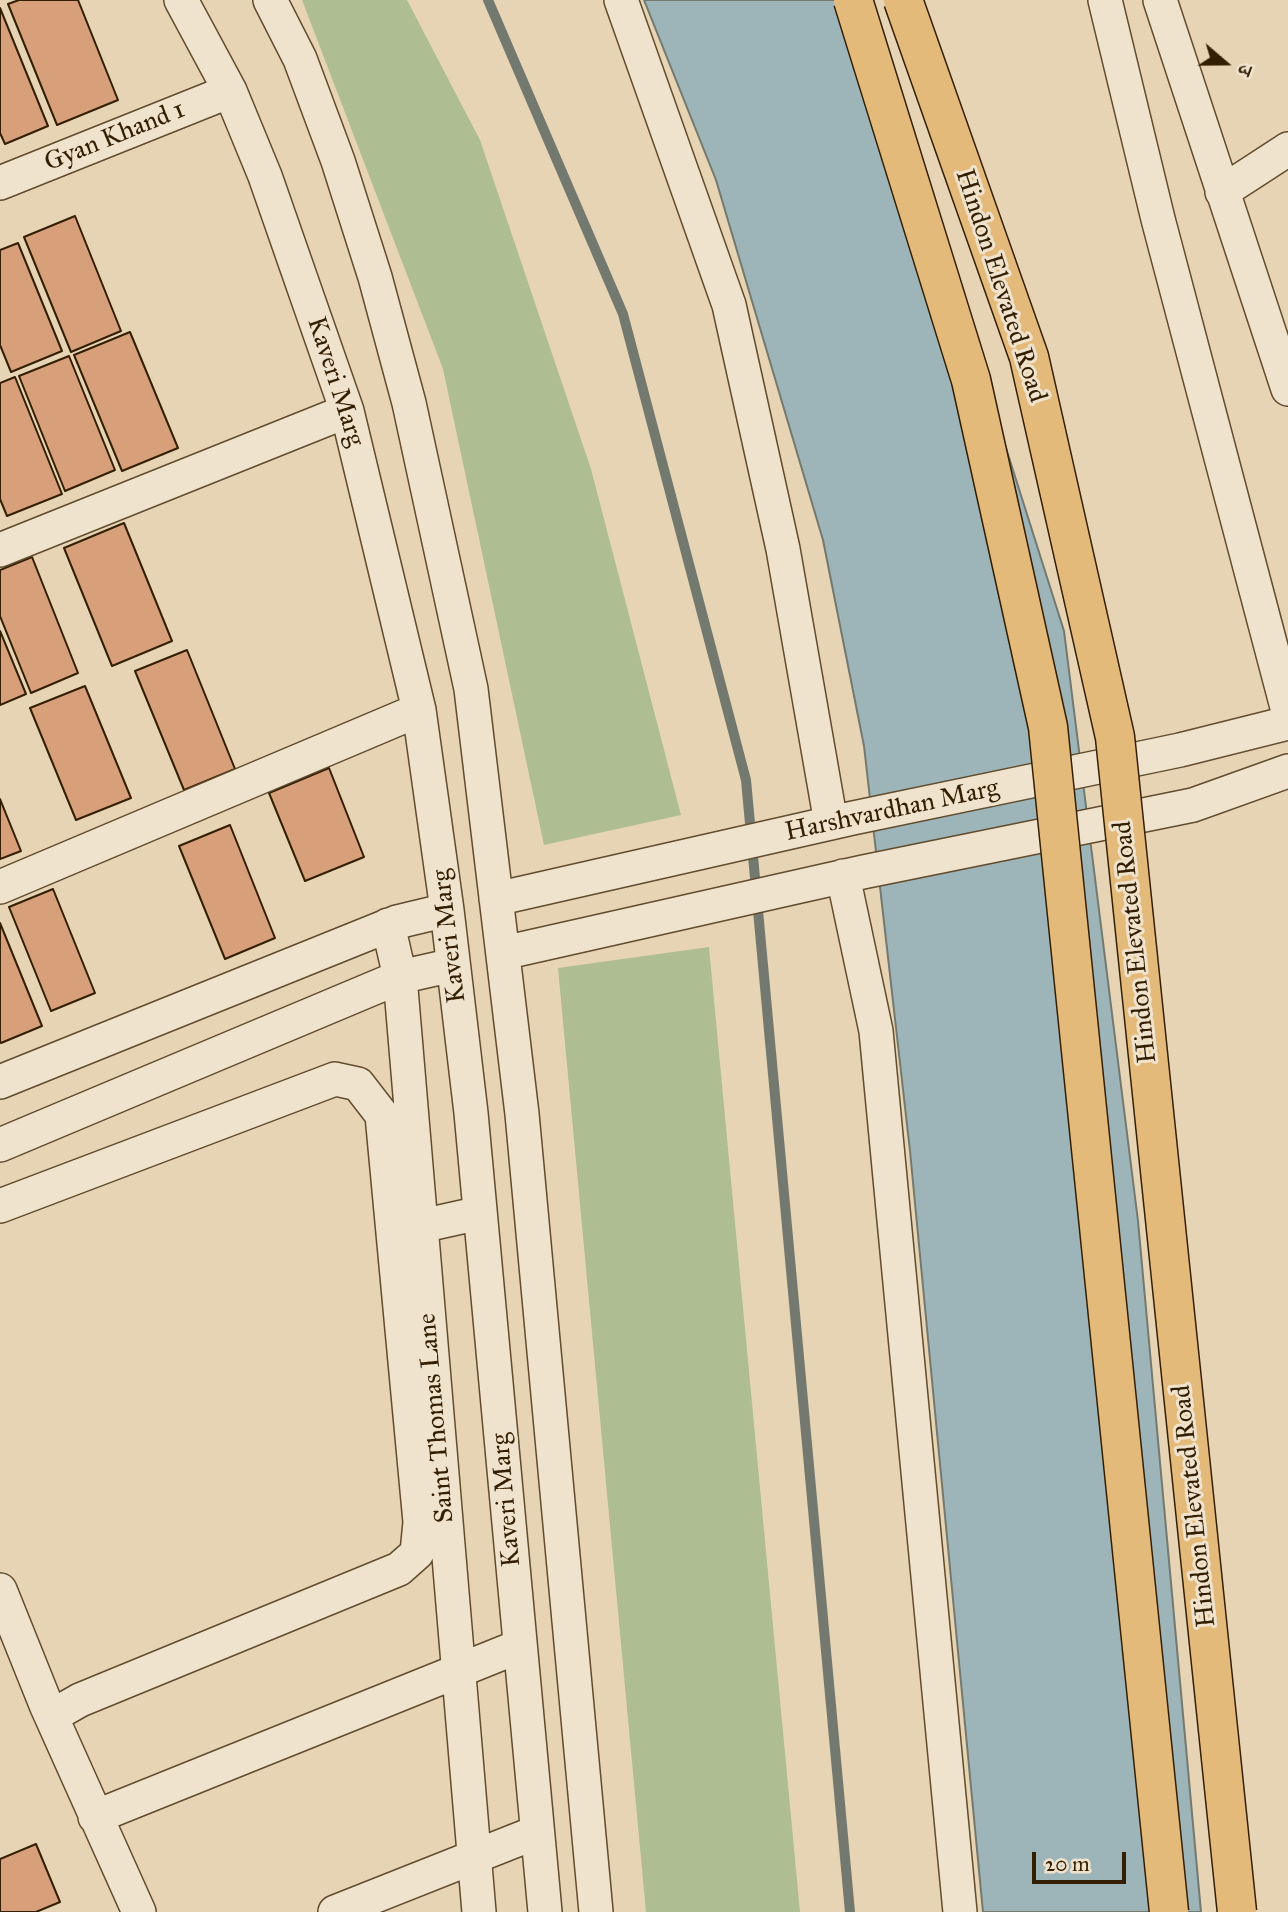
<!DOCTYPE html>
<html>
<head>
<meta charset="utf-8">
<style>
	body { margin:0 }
	#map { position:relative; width:1288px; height:1912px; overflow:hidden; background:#e7d4b4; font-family:"IM FELL Great Primer","Noto Serif Devanagari",serif }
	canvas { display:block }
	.north { position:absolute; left:1190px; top:28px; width:70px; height:70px; -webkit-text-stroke:5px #efe3ce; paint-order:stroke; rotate:110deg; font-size:19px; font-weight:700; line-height:28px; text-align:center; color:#341e00 }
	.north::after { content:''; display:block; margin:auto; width:24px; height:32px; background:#341e00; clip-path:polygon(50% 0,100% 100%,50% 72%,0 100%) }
	.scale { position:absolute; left:1032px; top:1852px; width:94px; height:32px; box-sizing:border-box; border:4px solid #341e00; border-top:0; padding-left:9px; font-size:21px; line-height:24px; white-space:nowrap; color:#341e00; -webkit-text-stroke:5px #efe3ce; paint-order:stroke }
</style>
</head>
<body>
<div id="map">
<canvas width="1288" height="1912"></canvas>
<div class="north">उ</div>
<div class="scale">20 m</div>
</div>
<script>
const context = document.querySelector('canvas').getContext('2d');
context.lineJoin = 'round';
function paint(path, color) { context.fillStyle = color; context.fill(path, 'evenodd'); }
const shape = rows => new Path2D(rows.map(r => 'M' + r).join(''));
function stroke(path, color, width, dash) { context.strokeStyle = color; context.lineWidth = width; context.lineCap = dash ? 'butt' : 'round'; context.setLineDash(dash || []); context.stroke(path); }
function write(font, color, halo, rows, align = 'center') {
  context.font = font + ' "IM FELL Great Primer",serif'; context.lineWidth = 6; context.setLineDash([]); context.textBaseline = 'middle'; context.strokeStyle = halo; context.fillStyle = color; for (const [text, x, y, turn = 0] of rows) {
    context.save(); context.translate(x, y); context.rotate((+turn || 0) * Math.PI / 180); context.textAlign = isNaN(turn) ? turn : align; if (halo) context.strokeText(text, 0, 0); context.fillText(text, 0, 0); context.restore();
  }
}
paint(shape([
	[302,0,407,0,480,140,591,469,681,815,544,845,443,369],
	[709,947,800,1912,646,1912,558,968]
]), '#afbe92');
const water = shape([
	[644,0,864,0,1064,631,1138,1221,1201,1912,983,1912,910,1151,864,746,823,540,716,180,644,0]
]);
paint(water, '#9db5b9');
stroke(water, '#73796f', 2);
stroke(shape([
	[488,0,623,314,746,780,850,1912]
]), '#73796f', 10);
const building = shape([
	[19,0,78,0,118,100,57,125,8,4,19,0],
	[0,8,48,126,5,144,0,133,0,8],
	[75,216,121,331,71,352,24,237,75,216],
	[18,243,62,351,11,372,0,345,0,250,18,243],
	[130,332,178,448,122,471,74,355,130,332],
	[69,356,115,470,65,491,19,376,69,356],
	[15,377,62,494,7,516,0,499,0,383,15,377],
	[124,523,172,641,112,666,64,548,124,523],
	[32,557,78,673,31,693,0,616,0,570,32,557],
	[0,631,26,694,0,705,0,631],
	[187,650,235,769,184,790,135,671,187,650],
	[85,686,131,798,76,820,30,708,85,686],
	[329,768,364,857,305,881,269,793,329,768],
	[0,799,21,851,0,859,0,799],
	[230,825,275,938,225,959,179,846,230,825],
	[53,889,95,993,51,1011,9,907,53,889],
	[0,923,42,1026,1,1043,0,1042,0,923],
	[36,1844,60,1902,36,1912,0,1912,0,1859,36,1844]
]);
paint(building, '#d7a07a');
stroke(building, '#341e00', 2);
const minor = shape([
	[181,0,230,91,265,176,347,411,419,710,447,910,471,1113,545,1912],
	[270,0,300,59,338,161,375,277,409,403,471,689,522,1114,596,1912],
	[621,0,729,305,783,549,831,823],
	[1105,0,1158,219,1288,711],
	[1160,0,1288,389],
	[0,183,230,91],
	[1222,192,1288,149],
	[0,550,347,411],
	[843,876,876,1031,960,1912],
	[0,887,419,710],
	[496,899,853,818,1180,750,1288,723],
	[388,925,400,977,479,1912],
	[503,953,863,872,1193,805,1288,771],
	[0,1082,397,922,447,910],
	[0,1145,400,977,453,965],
	[0,1206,335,1079,358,1084,382,1115,420,1522,417,1553,399,1569,80,1700,52,1716],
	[421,1226,480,1213],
	[0,1590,47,1707,139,1912],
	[95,1817,520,1646],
	[335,1912,537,1832]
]);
stroke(minor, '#614c2d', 36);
stroke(minor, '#efe3ce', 33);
const highwayBridge = shape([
	[853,0,971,380,1048,727,1169,1912],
	[903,0,1029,357,1115,737,1237,1912]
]);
stroke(highwayBridge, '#341e00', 41, []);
stroke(highwayBridge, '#e4ba7a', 38);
write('26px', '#341e00', '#efe3ce', [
	["Gyan Khand 1",115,137,-22],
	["Hindon Elevated Road",1000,286,72],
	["Kaveri Marg",335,382,72],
	["Harshvardhan Marg",892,811,-12],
	["Kaveri Marg",450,936,-97],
	["Hindon Elevated Road",1136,942,-96],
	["Saint Thomas Lane",437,1418,-95],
	["Kaveri Marg",507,1500,-95],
	["Hindon Elevated Road",1195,1506,-96]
]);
</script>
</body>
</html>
